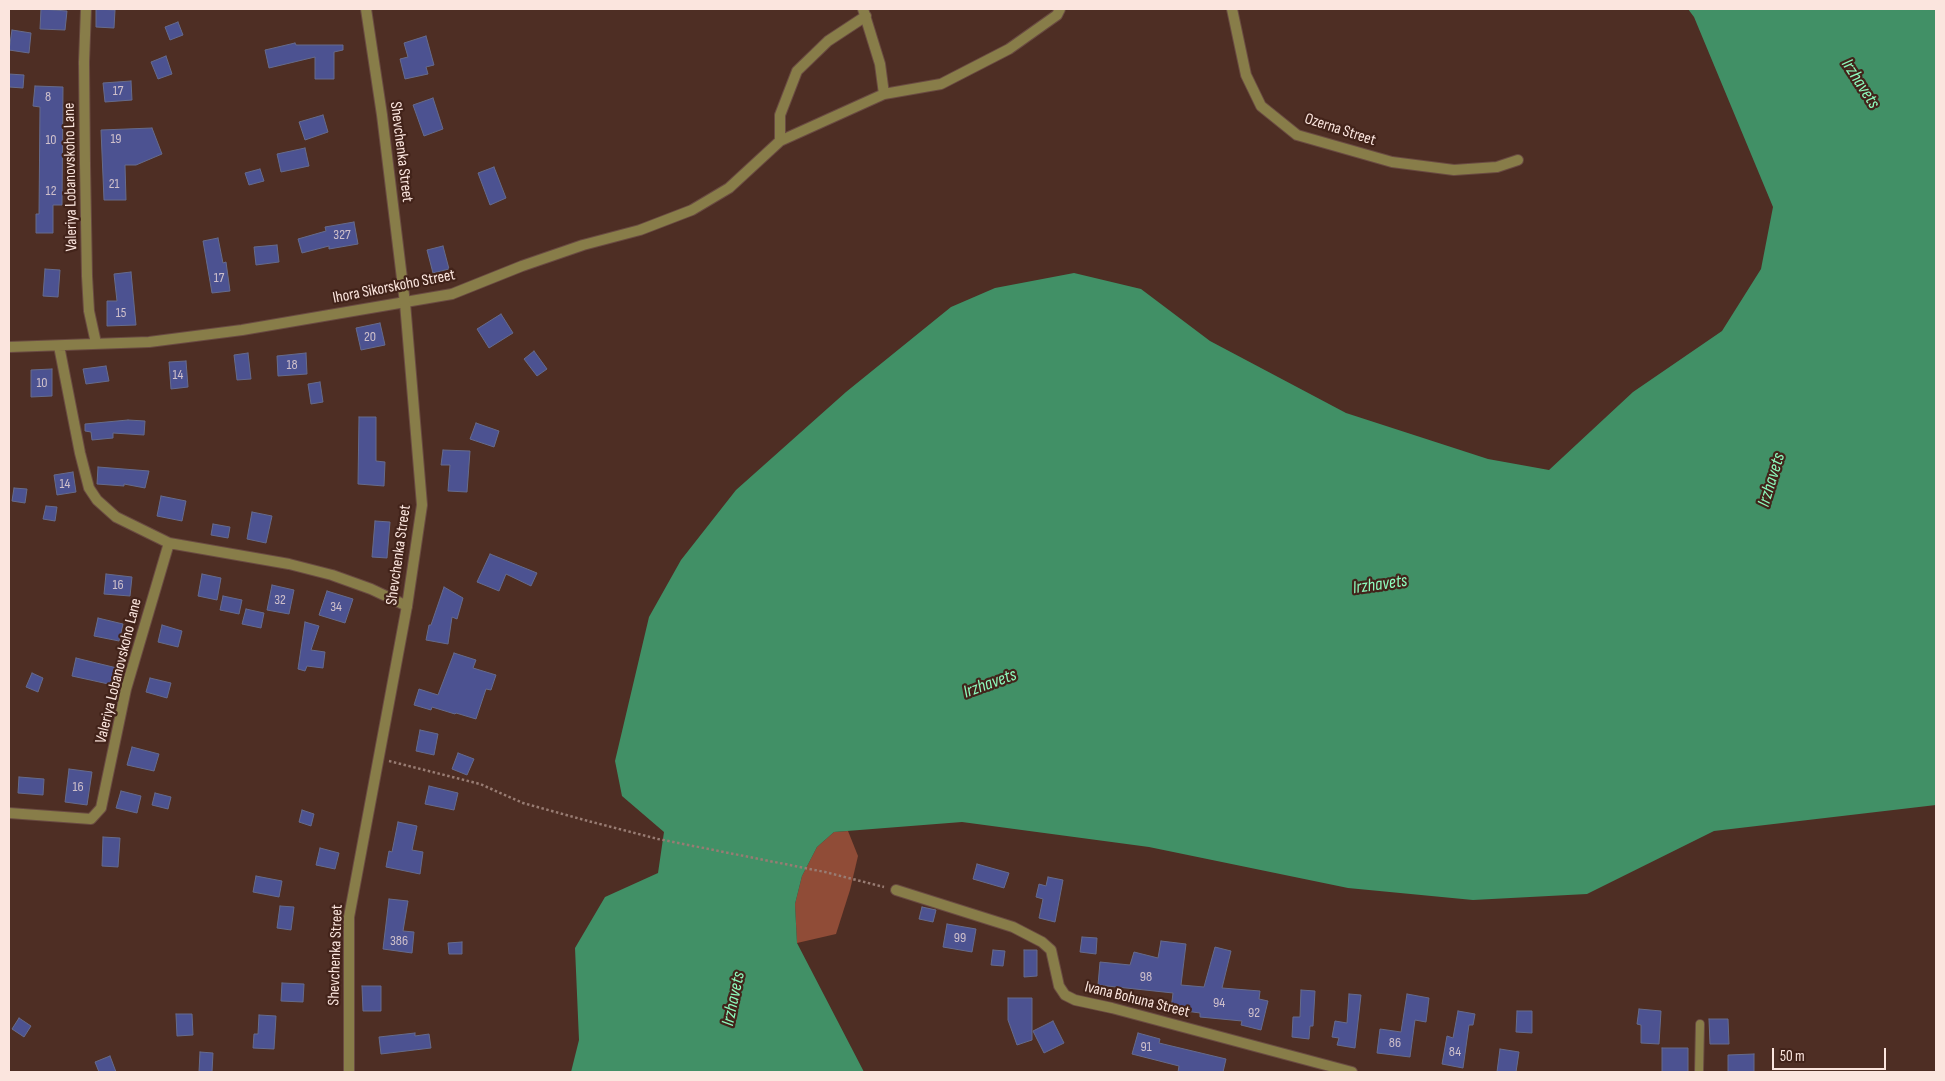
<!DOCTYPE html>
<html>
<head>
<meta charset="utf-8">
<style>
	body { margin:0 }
	#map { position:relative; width:1945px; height:1081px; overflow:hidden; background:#4e2e24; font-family:"Sofia Sans Condensed",sans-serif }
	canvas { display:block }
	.frame { position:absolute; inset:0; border:10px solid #fbe5de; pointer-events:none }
	.scale { position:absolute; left:1772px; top:1048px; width:114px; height:22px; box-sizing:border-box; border:2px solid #fbe5de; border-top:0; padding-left:6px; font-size:15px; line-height:18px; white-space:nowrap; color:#fbe5de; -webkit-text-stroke:4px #42231a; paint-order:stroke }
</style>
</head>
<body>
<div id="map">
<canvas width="1945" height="1081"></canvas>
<div class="frame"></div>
<div class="scale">50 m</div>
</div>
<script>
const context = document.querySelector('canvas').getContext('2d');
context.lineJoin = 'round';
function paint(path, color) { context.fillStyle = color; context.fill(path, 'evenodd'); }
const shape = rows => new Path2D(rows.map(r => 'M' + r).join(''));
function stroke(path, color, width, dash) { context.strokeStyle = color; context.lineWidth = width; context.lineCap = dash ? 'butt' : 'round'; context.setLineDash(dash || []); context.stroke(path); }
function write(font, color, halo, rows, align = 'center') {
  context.font = font + ' "Sofia Sans Condensed",sans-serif'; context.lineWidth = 4.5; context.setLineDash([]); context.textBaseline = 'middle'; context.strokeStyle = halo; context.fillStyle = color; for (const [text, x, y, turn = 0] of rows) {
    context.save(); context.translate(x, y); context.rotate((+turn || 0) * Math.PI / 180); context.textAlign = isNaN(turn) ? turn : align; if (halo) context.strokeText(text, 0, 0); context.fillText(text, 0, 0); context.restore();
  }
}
paint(shape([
	[848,831,858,856,850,890,836,934,797,943,795,904,802,876,817,847,834,832]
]), '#904c37');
paint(shape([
	[1688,9,1936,9,1936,805,1714,831,1587,894,1473,900,1348,888,1149,847,962,822,834,832,817,847,802,876,795,904,797,943,864,1072,571,1072,579,1040,575,948,605,897,658,873,664,832,622,796,615,761,649,617,681,560,736,490,846,392,951,307,995,288,1074,273,1141,289,1210,341,1346,413,1488,459,1549,470,1633,392,1722,331,1761,269,1773,207,1694,17]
]), '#419066');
const building = shape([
	[41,9,67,11,65,30,40,29,41,9],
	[96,9,115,10,114,28,96,27,96,9],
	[178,22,183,35,170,40,165,27,178,22],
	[12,30,31,33,29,53,9,50,12,30],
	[426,36,434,65,426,67,428,74,405,79,400,59,408,57,404,43,426,36],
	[295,43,296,45,343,45,343,50,334,52,334,79,315,79,315,57,269,68,265,50,295,43],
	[166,56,172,74,158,79,151,62,166,56],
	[9,74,24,75,23,88,9,87,9,74],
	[131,81,132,100,105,102,103,83,131,81],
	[35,86,63,87,62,205,53,205,53,233,36,233,36,214,39,214,40,107,33,106,35,86],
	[433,98,443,129,424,136,413,105,433,98],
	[323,115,328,132,305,140,299,122,323,115],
	[152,128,162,154,136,165,125,165,126,200,104,200,101,130,152,128],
	[305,148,309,166,281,172,277,154,305,148],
	[494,167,506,198,490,205,478,173,494,167],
	[260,169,264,181,249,185,245,173,260,169],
	[354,222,358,244,329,249,329,246,302,253,298,239,326,231,325,227,354,222],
	[218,238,223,263,226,262,230,291,212,293,203,241,218,238],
	[277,245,279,262,256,265,254,247,277,245],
	[443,246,449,269,433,273,427,250,443,246],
	[45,269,60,270,58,297,43,296,45,269],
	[131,272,136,325,107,326,107,301,117,301,114,274,131,272],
	[501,314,513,333,489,348,477,329,501,314],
	[380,323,385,345,361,350,356,328,380,323],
	[534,351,547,369,537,376,524,359,534,351],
	[248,353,251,379,237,380,234,355,248,353],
	[306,353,307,374,278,376,277,356,306,353],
	[186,361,188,387,171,389,169,362,186,361],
	[106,366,109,381,86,384,83,369,106,366],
	[52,369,52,396,31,397,31,370,52,369],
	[320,382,323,402,311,404,308,384,320,382],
	[359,417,376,417,376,461,385,462,384,486,358,484,359,417],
	[128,420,145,421,144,435,113,433,113,438,92,440,91,432,85,431,85,424,128,420],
	[476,423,499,431,494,447,470,439,476,423],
	[443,450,470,451,467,492,448,491,450,465,441,465,443,450],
	[98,467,149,471,145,488,124,484,124,486,97,484,98,467],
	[73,472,76,492,57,495,54,475,73,472],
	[14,488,27,489,25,503,12,501,14,488],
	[161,496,186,501,182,521,157,516,161,496],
	[46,506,57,507,55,521,43,519,46,506],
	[252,512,272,516,266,543,247,539,252,512],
	[375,521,390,522,387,558,372,557,375,521],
	[213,524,230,527,228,538,211,535,213,524],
	[490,554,537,573,531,586,506,574,499,591,477,582,490,554],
	[106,574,132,577,130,596,104,594,106,574],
	[202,574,221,578,217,600,198,596,202,574],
	[272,585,294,590,289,614,267,610,272,585],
	[444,587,463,598,457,619,452,617,448,644,426,640,429,625,431,625,444,587],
	[327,591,353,599,345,623,319,615,327,591],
	[223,596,242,600,239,614,220,610,223,596],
	[246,609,264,613,261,628,242,624,246,609],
	[98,618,123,624,119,641,94,636,98,618],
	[305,622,319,626,311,650,325,652,323,668,307,666,305,671,298,669,305,622],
	[162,625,182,631,178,647,158,642,162,625],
	[454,653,476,660,473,668,496,675,491,690,486,689,476,719,456,713,455,714,432,707,431,710,414,705,419,689,438,695,454,653],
	[76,658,117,668,113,685,72,676,76,658],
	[32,673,43,678,38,692,26,687,32,673],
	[150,678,171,683,167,698,146,692,150,678],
	[420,730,438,734,434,755,416,751,420,730],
	[132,747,159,754,154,771,127,765,132,747],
	[458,753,474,759,467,775,452,769,458,753],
	[69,769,92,772,87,805,65,802,69,769],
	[19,777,44,779,43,795,18,793,19,777],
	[429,786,458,793,454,810,425,804,429,786],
	[121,791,141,796,137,813,116,808,121,791],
	[155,793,171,797,168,809,152,805,155,793],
	[302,810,314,814,311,826,299,822,302,810],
	[398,822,417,826,412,850,423,852,420,874,386,867,389,851,392,852,398,822],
	[103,837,120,838,118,867,102,866,103,837],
	[320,848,339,853,335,869,316,865,320,848],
	[977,864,1009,873,1004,888,973,879,977,864],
	[256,876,282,881,279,897,253,892,256,876],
	[1048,877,1063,880,1055,922,1039,918,1043,899,1036,897,1039,884,1046,886,1048,877],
	[389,899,408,901,403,931,414,932,412,953,383,949,389,899],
	[280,906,294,907,291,930,277,928,280,906],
	[922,907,936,910,933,922,919,919,922,907],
	[947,924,976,929,972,952,943,947,947,924],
	[1082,937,1097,938,1096,954,1080,952,1082,937],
	[1161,941,1186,944,1181,985,1204,987,1215,947,1231,951,1222,988,1260,991,1259,999,1268,1001,1261,1030,1241,1025,1242,1021,1200,1017,1200,1013,1171,1009,1173,993,1098,985,1100,962,1130,965,1134,952,1158,958,1161,941],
	[462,942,462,954,449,954,448,943,462,942],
	[993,950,1005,951,1003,966,991,965,993,950],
	[1024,950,1037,950,1037,976,1024,977,1024,950],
	[282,983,304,984,303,1002,281,1001,282,983],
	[362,986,381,986,381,1011,363,1011,362,986],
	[1301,990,1315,991,1313,1026,1310,1026,1309,1039,1292,1037,1293,1017,1300,1017,1301,990],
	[1349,994,1361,995,1355,1048,1337,1045,1339,1038,1332,1037,1335,1021,1347,1023,1349,994],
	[1407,994,1429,998,1426,1022,1415,1020,1410,1057,1377,1053,1380,1029,1401,1032,1407,994],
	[1008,998,1032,998,1032,1040,1017,1045,1008,1020,1008,998],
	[1639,1009,1661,1011,1659,1044,1641,1043,1641,1025,1637,1024,1639,1009],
	[1458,1011,1475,1014,1473,1025,1469,1025,1463,1068,1442,1064,1447,1036,1453,1038,1458,1011],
	[1517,1011,1532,1011,1532,1033,1516,1032,1517,1011],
	[176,1014,192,1014,193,1035,177,1036,176,1014],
	[259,1015,276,1016,274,1049,253,1048,254,1034,258,1034,259,1015],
	[19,1018,31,1026,24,1037,12,1029,19,1018],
	[1709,1019,1728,1019,1729,1044,1710,1044,1709,1019],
	[1053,1021,1064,1043,1044,1053,1033,1031,1053,1021],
	[415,1033,415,1036,429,1034,431,1048,381,1054,379,1037,415,1033],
	[1138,1033,1160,1039,1159,1043,1226,1059,1223,1072,1178,1072,1179,1066,1132,1054,1138,1033],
	[1662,1048,1688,1048,1688,1072,1662,1072,1662,1048],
	[1500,1049,1519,1052,1516,1072,1497,1072,1500,1049],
	[200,1052,213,1053,212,1072,199,1072,200,1052],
	[1754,1054,1754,1072,1728,1072,1728,1055,1754,1054],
	[110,1056,116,1072,99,1072,95,1062,110,1056]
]);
paint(building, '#4c5291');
stroke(building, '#666b8b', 1);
const service = shape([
	[1699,1072,1700,1024]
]);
const minor = shape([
	[86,9,84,62,85,164,87,276,89,311,96,343],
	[863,9,880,64,884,94],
	[1232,9,1246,75,1261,106,1297,135,1392,162,1454,170,1497,167,1518,160],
	[780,141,780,115,797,71,828,41,866,16],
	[59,346,80,453,89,488,97,500,116,517,169,543,289,564,332,575,371,589,407,606],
	[9,347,149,342,242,330,452,294,522,266,583,245,640,230,692,210,729,188,780,141,884,94,941,84,1009,49,1057,15,1060,9],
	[9,813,91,819,101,808,126,689,169,543],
	[896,890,1013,927,1042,942,1051,950,1059,986,1065,995,1075,1000,1112,1008,1352,1072]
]);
const tertiary = shape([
	[349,1072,349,917,407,606,422,505,405,303,382,115,366,9]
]);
stroke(service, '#6a4b42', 10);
stroke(minor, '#6a4b42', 12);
stroke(tertiary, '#6a4b42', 12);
stroke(shape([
	[389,761,480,784,523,803,588,821,658,839,825,872,884,887]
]), '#987c73', 2.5, [2.5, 2.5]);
stroke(service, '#887d49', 8);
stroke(minor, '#887d49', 10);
stroke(tertiary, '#887d49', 10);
write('14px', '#cfc0cb', null, [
	["17",118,91],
	["8",48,97],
	["19",116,139],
	["10",51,140],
	["21",114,184],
	["12",51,191],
	["327",342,235],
	["17",219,278],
	["15",121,313],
	["20",370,337],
	["18",292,365],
	["14",178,375],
	["10",42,383],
	["14",65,484],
	["16",118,585],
	["32",280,600],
	["34",336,607],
	["16",78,787],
	["99",960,938],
	["386",399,941],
	["98",1146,977],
	["94",1219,1003],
	["92",1254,1013],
	["86",1395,1043],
	["91",1146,1047],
	["84",1455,1052]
]);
write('16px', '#fbe5de', '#42231a', [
	["Ozerna Street",1340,130,18],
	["Shevchenka Street",401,152,83],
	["Valeriya Lobanovskoho Lane",71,177,-91],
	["Ihora Sikorskoho Street",394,287,-11],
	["Shevchenka Street",399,555,-82],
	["Valeriya Lobanovskoho Lane",119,671,-76],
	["Shevchenka Street",336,955,-88],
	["Ivana Bohuna Street",1137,1000,14]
]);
write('italic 18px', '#8efbbe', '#42231a', [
	["Irzhavets",1860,84,57],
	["Irzhavets",1772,480,-73],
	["Irzhavets",1380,585,-8],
	["Irzhavets",990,684,-20],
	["Irzhavets",734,999,-78]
]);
</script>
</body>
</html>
